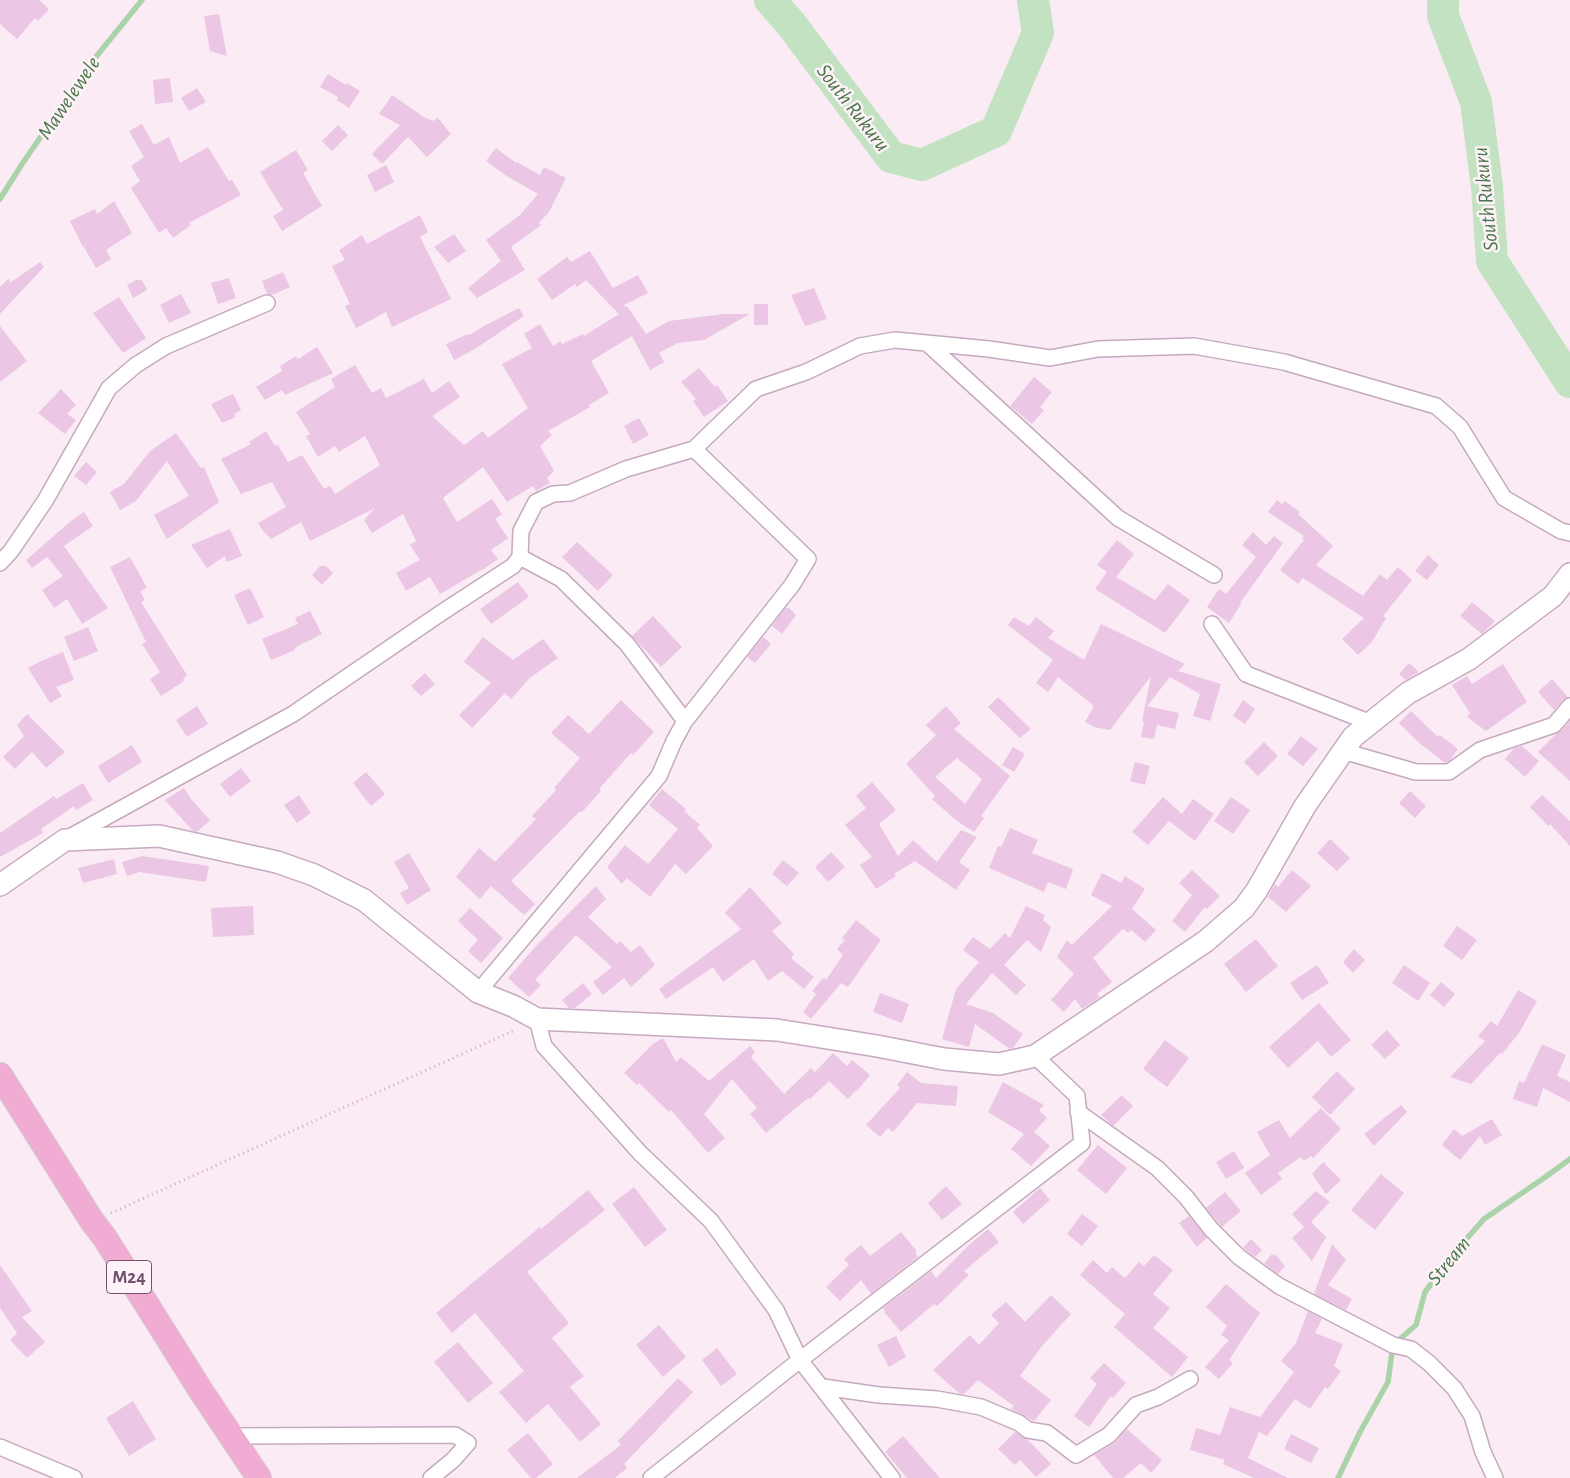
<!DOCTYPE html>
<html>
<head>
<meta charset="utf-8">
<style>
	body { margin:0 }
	canvas { display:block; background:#faebf4 }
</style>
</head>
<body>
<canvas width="1570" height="1478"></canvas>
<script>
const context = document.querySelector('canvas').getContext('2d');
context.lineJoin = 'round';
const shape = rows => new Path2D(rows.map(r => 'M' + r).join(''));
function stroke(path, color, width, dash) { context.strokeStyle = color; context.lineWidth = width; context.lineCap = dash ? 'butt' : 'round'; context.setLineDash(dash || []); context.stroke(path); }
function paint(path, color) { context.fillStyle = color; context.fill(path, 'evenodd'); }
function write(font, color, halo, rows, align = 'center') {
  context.font = font + ' "Alegreya Sans",sans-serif'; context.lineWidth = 5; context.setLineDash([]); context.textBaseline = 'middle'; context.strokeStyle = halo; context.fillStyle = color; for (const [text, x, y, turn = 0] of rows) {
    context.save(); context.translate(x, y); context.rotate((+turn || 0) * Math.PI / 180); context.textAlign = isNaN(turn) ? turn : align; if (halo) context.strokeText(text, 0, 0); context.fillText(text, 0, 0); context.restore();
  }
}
stroke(shape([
	[0,199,22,164,95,58,142,0],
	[1338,1478,1360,1432,1388,1382,1393,1345,1416,1325,1425,1292,1454,1253,1484,1219,1544,1178,1570,1159]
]), '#abd3a9', 5.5);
stroke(shape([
	[770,0,791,24,891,157,922,165,996,131,1038,33,1033,0],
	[1443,0,1443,16,1476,102,1487,187,1492,261,1570,382]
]), '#c3e2c2', 32);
paint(shape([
	[0,0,39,0,49,9,38,21,35,18,17,39,0,24],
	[219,14,227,56,210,51,204,16],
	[328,74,346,85,347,83,360,91,349,108,337,100,338,97,320,87],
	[170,78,173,102,155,104,153,80],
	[197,88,206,102,189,111,181,98],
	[392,95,424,117,433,121,438,118,451,134,427,157,408,137,382,164,372,154,400,125,379,114],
	[142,124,154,145,169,137,180,163,208,147,229,181,232,180,241,195,189,223,191,225,173,238,166,228,159,233,131,188,140,181,131,166,144,157,129,131],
	[338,125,348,135,332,151,322,141],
	[496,148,516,163,517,162,540,175,544,167,566,178,549,212,539,223,541,225,511,247,525,270,477,298,468,288,501,261,486,240,520,215,538,194,505,175,486,161],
	[296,150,308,170,303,173,322,206,282,231,273,216,283,210,260,172],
	[386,165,394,182,375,192,367,175],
	[114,201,132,233,106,250,111,259,96,268,84,247,83,247,70,221,95,209,97,214],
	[420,215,428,232,420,237,451,299,392,327,386,312,356,328,345,306,350,304,332,266,345,260,339,250,362,235,367,244],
	[454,234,466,251,448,263,434,247],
	[590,251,613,288,638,275,648,293,624,305,625,307,627,306,646,334,669,321,723,314,750,314,704,340,678,343,659,353,664,362,650,370,632,336,591,361,609,393,589,405,590,407,548,431,552,435,540,446,554,471,547,478,550,483,536,491,533,486,507,502,483,467,443,498,457,522,492,499,502,514,495,519,508,538,491,550,498,559,481,571,481,570,440,594,430,577,406,591,396,573,420,560,410,545,416,541,403,514,372,533,364,520,375,508,310,541,301,522,271,539,263,531,258,523,286,507,272,482,241,494,221,459,251,444,249,442,266,431,275,446,278,445,288,462,302,455,324,489,330,486,335,494,380,465,365,436,339,452,335,446,318,457,306,436,310,434,296,412,335,387,331,379,355,365,372,393,381,388,386,398,424,379,432,393,449,381,460,397,432,416,464,445,483,431,488,438,528,408,502,364,532,348,524,334,540,324,553,346,561,341,562,344,583,334,584,336,619,314,586,280,577,287,575,284,552,300,537,279,567,257,571,262],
	[40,262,44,267,0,314,0,287,8,279,11,282],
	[283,272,290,287,272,295,267,294,262,281],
	[229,278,236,298,218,304,211,283],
	[136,280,142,280,147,290,133,298,127,285],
	[814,288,827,319,805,326,791,295],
	[181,294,191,313,169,323,160,305],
	[119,297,146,338,123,353,93,313],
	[754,304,768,304,768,325,754,325],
	[519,308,524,316,475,349,454,360,446,344,468,334,469,335,484,326],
	[0,326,27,361,0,382],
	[317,347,333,373,285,395,282,390,265,400,256,387,282,371,280,366,296,356,298,359],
	[699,368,715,387,717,385,728,401,704,417,693,401,696,399,681,382],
	[1034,377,1052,392,1040,407,1044,410,1032,424,1010,406],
	[61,389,76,405,67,414,76,420,65,434,38,413],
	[233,394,241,410,234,414,236,417,222,423,211,404],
	[639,418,649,435,633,444,624,426],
	[176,433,201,468,204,467,219,502,167,539,154,515,189,496,167,461,136,501,120,510,110,492,124,484,150,451],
	[86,462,97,472,86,485,74,476],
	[1277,500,1282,504,1285,501,1300,512,1298,514,1333,546,1316,565,1363,596,1380,574,1387,580,1398,567,1412,580,1383,616,1386,618,1372,642,1358,655,1342,639,1364,618,1303,578,1298,584,1280,570,1304,540,1302,538,1304,536,1268,512],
	[84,512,93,526,64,546,108,608,82,624,67,599,54,608,42,590,63,576,47,557,32,568,26,560,71,521],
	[230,529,242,556,227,562,225,556,207,568,191,545],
	[1253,532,1266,545,1274,536,1283,543,1240,603,1241,604,1229,623,1207,607,1219,589,1226,594,1256,557,1242,545],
	[1117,540,1134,554,1116,577,1155,600,1168,584,1190,600,1165,633,1095,589,1107,572,1097,565],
	[577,542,613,575,598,591,562,557],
	[1428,555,1439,565,1427,580,1415,571],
	[130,557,147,588,140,591,145,600,141,602,187,675,183,679,184,681,161,696,150,679,160,672,142,644,146,642,110,567],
	[320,566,326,566,333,573,322,585,312,575],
	[518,582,529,597,491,624,480,609],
	[250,588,264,617,248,625,234,595],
	[1472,602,1495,621,1482,634,1460,616],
	[785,608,789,608,796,615,782,634,772,626],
	[310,611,322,634,294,648,295,650,271,660,262,639,298,624,295,618],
	[653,616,682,647,661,667,632,636],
	[1014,617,1029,626,1036,617,1054,631,1048,638,1084,660,1101,624,1185,664,1178,671,1221,684,1210,721,1193,716,1200,694,1170,677,1147,706,1179,713,1175,729,1157,725,1154,739,1141,737,1144,722,1142,721,1151,676,1110,730,1094,727,1085,722,1094,706,1058,677,1048,692,1036,683,1053,660,1008,625],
	[88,627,98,651,74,661,64,637],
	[483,637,513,660,543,639,558,658,531,677,511,699,505,693,472,728,459,715,491,683,464,662],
	[763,637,771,644,755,663,747,657],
	[63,652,74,680,56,687,62,696,50,703,28,668,39,662],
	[1409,663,1419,672,1406,680,1399,674],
	[1503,664,1527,702,1486,731,1467,717,1470,713,1452,685,1467,676,1472,684],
	[425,673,435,684,421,696,411,686],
	[1552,679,1568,697,1563,700,1554,710,1538,692],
	[998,697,1031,729,1020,738,988,707],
	[621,700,654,732,633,755,631,753,599,789,601,791,582,812,580,811,511,881,535,904,524,915,491,886,480,899,456,877,479,848,495,862,536,819,532,816,556,790,554,788,580,758,551,733,568,715,589,734],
	[1243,700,1255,709,1245,724,1233,716],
	[197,706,208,724,187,737,176,720],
	[946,706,961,723,954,729,1010,776,981,816,984,818,974,832,957,821,932,799,935,796,906,764,936,735,926,725],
	[957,758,982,779,965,804,935,777],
	[1411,711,1438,737,1440,735,1458,749,1450,760,1445,763,1418,742,1399,723],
	[27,714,65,752,46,768,32,752,15,769,3,757,24,736,17,725],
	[1570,721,1570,781,1538,752,1555,735,1561,731],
	[1301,736,1318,749,1303,766,1287,754],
	[1264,742,1278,756,1258,776,1244,762],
	[132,745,142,762,108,783,98,766],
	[1522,746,1539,761,1525,777,1505,759,1514,748],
	[1013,747,1025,754,1014,772,1002,765],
	[1135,762,1150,766,1145,785,1130,781],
	[241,768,251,781,230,797,220,784],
	[366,772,385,794,371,806,353,783],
	[872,782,896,810,879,824,898,856,913,840,937,862,961,830,977,837,959,862,970,870,956,890,915,861,894,874,896,876,876,889,860,865,872,857,845,825,866,808,856,796],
	[83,783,93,800,76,810,74,806,41,829,43,833,0,857,0,833,54,796,56,799],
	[184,788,191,799,210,820,197,832,192,830,165,800],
	[662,789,686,809,684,811,700,825,697,828,713,846,686,874,675,864,650,897,627,878,622,884,607,867,625,845,648,864,678,829,649,805],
	[1410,791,1426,806,1415,818,1399,803],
	[299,795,311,813,297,823,284,805],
	[1542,795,1570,821,1570,846,1550,824,1548,826,1530,807],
	[1163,797,1182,814,1193,799,1214,814,1195,841,1169,821,1148,845,1132,832],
	[1231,797,1250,810,1233,834,1214,821],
	[1010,828,1038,840,1032,853,1073,869,1066,889,1048,882,1044,892,989,868,998,846,1001,847],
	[1330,839,1350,858,1337,871,1317,853],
	[831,852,845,867,828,882,815,867],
	[409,853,431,890,407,905,400,893,409,888,394,862],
	[142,856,209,866,206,882,139,872,127,876,122,862],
	[114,859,117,874,83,883,78,868],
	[783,860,799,873,787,886,772,874],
	[1192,870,1220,896,1207,909,1205,907,1185,932,1172,921,1192,895,1179,883],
	[1292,870,1311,886,1286,912,1268,897,1275,884,1278,887],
	[1102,873,1121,883,1125,876,1145,889,1132,909,1156,930,1145,942,1131,930,1128,933,1123,929,1093,958,1112,982,1097,994,1100,997,1082,1009,1075,999,1064,1012,1051,1000,1074,974,1057,957,1067,940,1072,945,1112,906,1091,895],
	[596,886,606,899,588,917,617,944,620,941,631,952,640,945,655,965,631,987,624,978,603,995,593,982,612,967,576,935,535,980,541,985,529,997,508,978,536,946],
	[750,887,782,923,772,931,794,954,791,958,814,977,804,989,782,971,768,981,754,959,723,982,713,967,666,999,659,989,741,929,725,913],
	[253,906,254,935,213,937,211,908],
	[1026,906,1045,915,1043,920,1051,927,1041,952,1027,940,1004,965,1026,985,1016,995,992,973,966,1004,993,1013,1023,1034,1013,1048,1010,1049,975,1024,969,1047,942,1039,956,989,979,962,963,950,973,937,990,949,1005,933,1010,938],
	[470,908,503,938,481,963,468,951,478,940,458,921],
	[856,920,881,940,848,987,841,983,811,1019,803,1012,816,994,812,991,823,978,826,980,843,955,837,949,845,940,842,938],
	[1457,926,1477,940,1462,960,1443,946],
	[1256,939,1278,966,1246,992,1224,964],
	[1354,949,1365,960,1353,973,1343,962],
	[1317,965,1329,983,1302,1000,1290,983],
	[1404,965,1430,983,1418,1001,1392,983],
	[1441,982,1455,994,1444,1007,1430,995],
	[583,983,592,994,575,1008,569,1008,562,1000],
	[1518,990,1537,1001,1519,1033,1502,1054,1500,1053,1471,1084,1450,1077,1485,1041,1478,1036,1491,1021,1497,1026],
	[880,993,909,1004,902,1023,873,1012],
	[1319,1003,1351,1040,1331,1057,1318,1041,1288,1068,1269,1047],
	[1387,1030,1400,1045,1385,1059,1371,1045],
	[663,1038,676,1062,681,1057,709,1081,750,1046,755,1052,751,1057,784,1094,811,1068,815,1072,833,1053,847,1066,852,1060,870,1075,857,1091,856,1090,848,1099,829,1081,810,1099,808,1098,766,1133,750,1114,757,1108,732,1079,704,1114,725,1138,708,1153,671,1110,669,1112,639,1083,637,1085,624,1073,653,1044],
	[1165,1040,1189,1058,1167,1087,1143,1069],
	[1542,1044,1566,1055,1557,1076,1570,1082,1570,1102,1543,1088,1537,1107,1513,1099,1519,1081,1524,1083],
	[1337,1071,1355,1089,1330,1115,1312,1097],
	[907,1072,921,1083,958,1086,956,1106,917,1103,893,1132,888,1128,880,1137,866,1125,900,1088,897,1085],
	[1003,1082,1044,1105,1039,1110,1047,1118,1034,1132,1050,1146,1031,1166,1011,1149,1024,1134,988,1112],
	[1122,1095,1133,1106,1113,1126,1101,1115],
	[1401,1105,1407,1112,1374,1146,1364,1134],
	[1321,1108,1341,1129,1313,1158,1311,1156,1304,1161,1301,1157,1278,1173,1282,1179,1261,1195,1245,1173,1270,1155,1257,1132,1279,1120,1290,1138],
	[1492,1119,1502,1135,1485,1145,1480,1136,1460,1160,1442,1145,1454,1129,1462,1136],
	[1098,1145,1127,1168,1106,1194,1077,1170],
	[1234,1151,1244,1168,1226,1179,1216,1162],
	[1323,1162,1341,1180,1326,1194,1312,1174],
	[1381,1174,1404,1193,1375,1230,1351,1210],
	[946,1186,962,1204,942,1220,928,1203],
	[634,1187,667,1230,645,1247,612,1204],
	[1040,1188,1050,1200,1023,1224,1013,1212],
	[588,1190,605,1210,527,1272,569,1323,552,1338,584,1376,570,1387,601,1424,580,1442,548,1404,526,1423,499,1392,524,1371,475,1313,452,1333,436,1313,540,1227,541,1229],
	[1316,1191,1330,1202,1311,1222,1326,1237,1312,1261,1292,1238,1304,1227,1292,1214],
	[1225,1192,1241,1211,1222,1227,1206,1208],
	[1082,1214,1098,1226,1082,1246,1067,1234],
	[1189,1216,1207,1238,1197,1247,1179,1223],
	[988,1229,999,1242,964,1271,969,1275,937,1306,934,1304,901,1332,884,1312,885,1311,883,1308,931,1271,936,1278,970,1244],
	[901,1232,916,1250,916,1254,918,1257,871,1294,861,1280,840,1301,826,1287,849,1265,844,1259,861,1245,870,1256],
	[1251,1239,1262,1250,1255,1257,1243,1248],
	[1332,1244,1346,1260,1328,1285,1352,1299,1346,1310,1314,1294],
	[1272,1254,1273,1256,1275,1254,1285,1266,1278,1274,1264,1263],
	[1154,1255,1173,1270,1153,1294,1170,1308,1153,1328,1188,1357,1172,1377,1114,1327,1125,1314,1080,1275,1093,1260,1107,1273,1112,1267,1125,1278,1139,1262,1144,1266],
	[0,1265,32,1311,22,1317,45,1342,27,1358,10,1340,17,1333,0,1308],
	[1226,1284,1260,1313,1229,1360,1233,1363,1219,1379,1205,1367,1229,1340,1221,1335,1227,1326,1206,1307],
	[1051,1295,1071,1314,1042,1346,1020,1376,1051,1400,1034,1421,1011,1409,1014,1406,978,1380,964,1394,960,1394,933,1370,970,1335,979,1345,999,1323,991,1315,1006,1302,1025,1322],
	[1308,1311,1322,1319,1315,1333,1343,1344,1334,1366,1341,1371,1328,1389,1325,1387,1310,1409,1295,1399,1267,1436,1259,1432,1248,1458,1288,1478,1254,1478,1223,1464,1225,1460,1190,1450,1196,1428,1220,1435,1230,1407,1260,1417,1294,1372,1281,1361,1296,1343],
	[659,1325,686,1357,663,1377,636,1345],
	[896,1336,906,1357,889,1367,877,1345],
	[458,1342,493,1383,468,1403,434,1362],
	[717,1348,737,1374,721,1386,702,1360],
	[1104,1363,1126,1383,1113,1398,1111,1396,1089,1427,1074,1416,1097,1384,1090,1378],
	[678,1378,693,1392,624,1464,627,1468,615,1478,577,1478,621,1445,618,1441],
	[133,1401,156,1439,129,1456,106,1418],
	[1127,1429,1162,1460,1151,1473,1141,1463,1123,1478,1113,1478,1094,1455,1114,1443],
	[1015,1432,1027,1439,1051,1464,1036,1477,1020,1460,1015,1465,998,1449],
	[528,1433,553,1464,536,1478,531,1478,507,1450],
	[1291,1434,1319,1448,1311,1463,1284,1449],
	[903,1436,940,1478,907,1478,885,1452]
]), '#ecc6e5');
const street = shape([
	[928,344,1118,518,1214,575],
	[520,557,561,579,627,644,685,721],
	[0,563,11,551,45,501,109,388,136,365,166,346,267,303],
	[1212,624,1246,674,1371,723],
	[1343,751,1416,772,1449,772,1480,750,1554,725,1570,706],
	[68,838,293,714,441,613,513,566,520,557,521,531,536,502,553,494,570,493,626,469,694,449,756,389,806,372,860,346,895,340,989,349,1050,358,1098,349,1194,346,1284,362,1436,406,1460,427,1504,498,1561,531,1570,533],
	[478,992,659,776,674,741,685,721,792,585,808,559,694,449],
	[537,1019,544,1046,640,1153,711,1221,776,1310,800,1360,892,1478],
	[1078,1112,1157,1168,1186,1197,1211,1229,1239,1257,1279,1286,1393,1345,1411,1349,1429,1363,1454,1388,1472,1416,1483,1452,1495,1478],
	[823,1387,879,1395,937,1399,981,1407,1019,1423,1028,1430,1047,1433,1076,1455,1109,1435,1136,1405,1158,1397,1190,1379],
	[231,1436,455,1435,468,1443,453,1460,431,1478],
	[0,1447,74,1478],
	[651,1478,800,1360,1082,1143,1077,1096,1035,1056]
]);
const secondary = shape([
	[0,885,65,840,159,836,277,862,314,875,364,900,478,992,513,1006,537,1019,777,1030,877,1046,944,1059,999,1064,1035,1056,1206,941,1244,908,1257,890,1305,806,1353,737,1408,693,1469,659,1553,596,1570,574]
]);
const primary = shape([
	[0,1075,92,1221,105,1238,201,1391,259,1478]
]);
stroke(street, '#c5aabe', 18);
stroke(secondary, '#c7a9c0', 24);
stroke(primary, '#d2c7d0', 26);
stroke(shape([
	[111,1213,515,1030]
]), '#d2a9ca', 3, [1, 4]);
stroke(street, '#fff', 15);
stroke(secondary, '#fff', 21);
stroke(primary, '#f0acd3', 24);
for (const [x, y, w] of [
	[129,1277,45]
]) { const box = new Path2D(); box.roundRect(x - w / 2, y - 16.5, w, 33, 4); context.fillStyle = '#fdf2f8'; context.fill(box); stroke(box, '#73516d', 1); }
write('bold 19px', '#73516d', null, [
	["M24",129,1277]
]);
write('italic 21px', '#487646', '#fdf2f8', [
	["Mawelewele",69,98,-56],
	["South Rukuru",853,108,52],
	["South Rukuru",1486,199,-96],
	["Stream",1449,1261,-51]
]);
</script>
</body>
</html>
